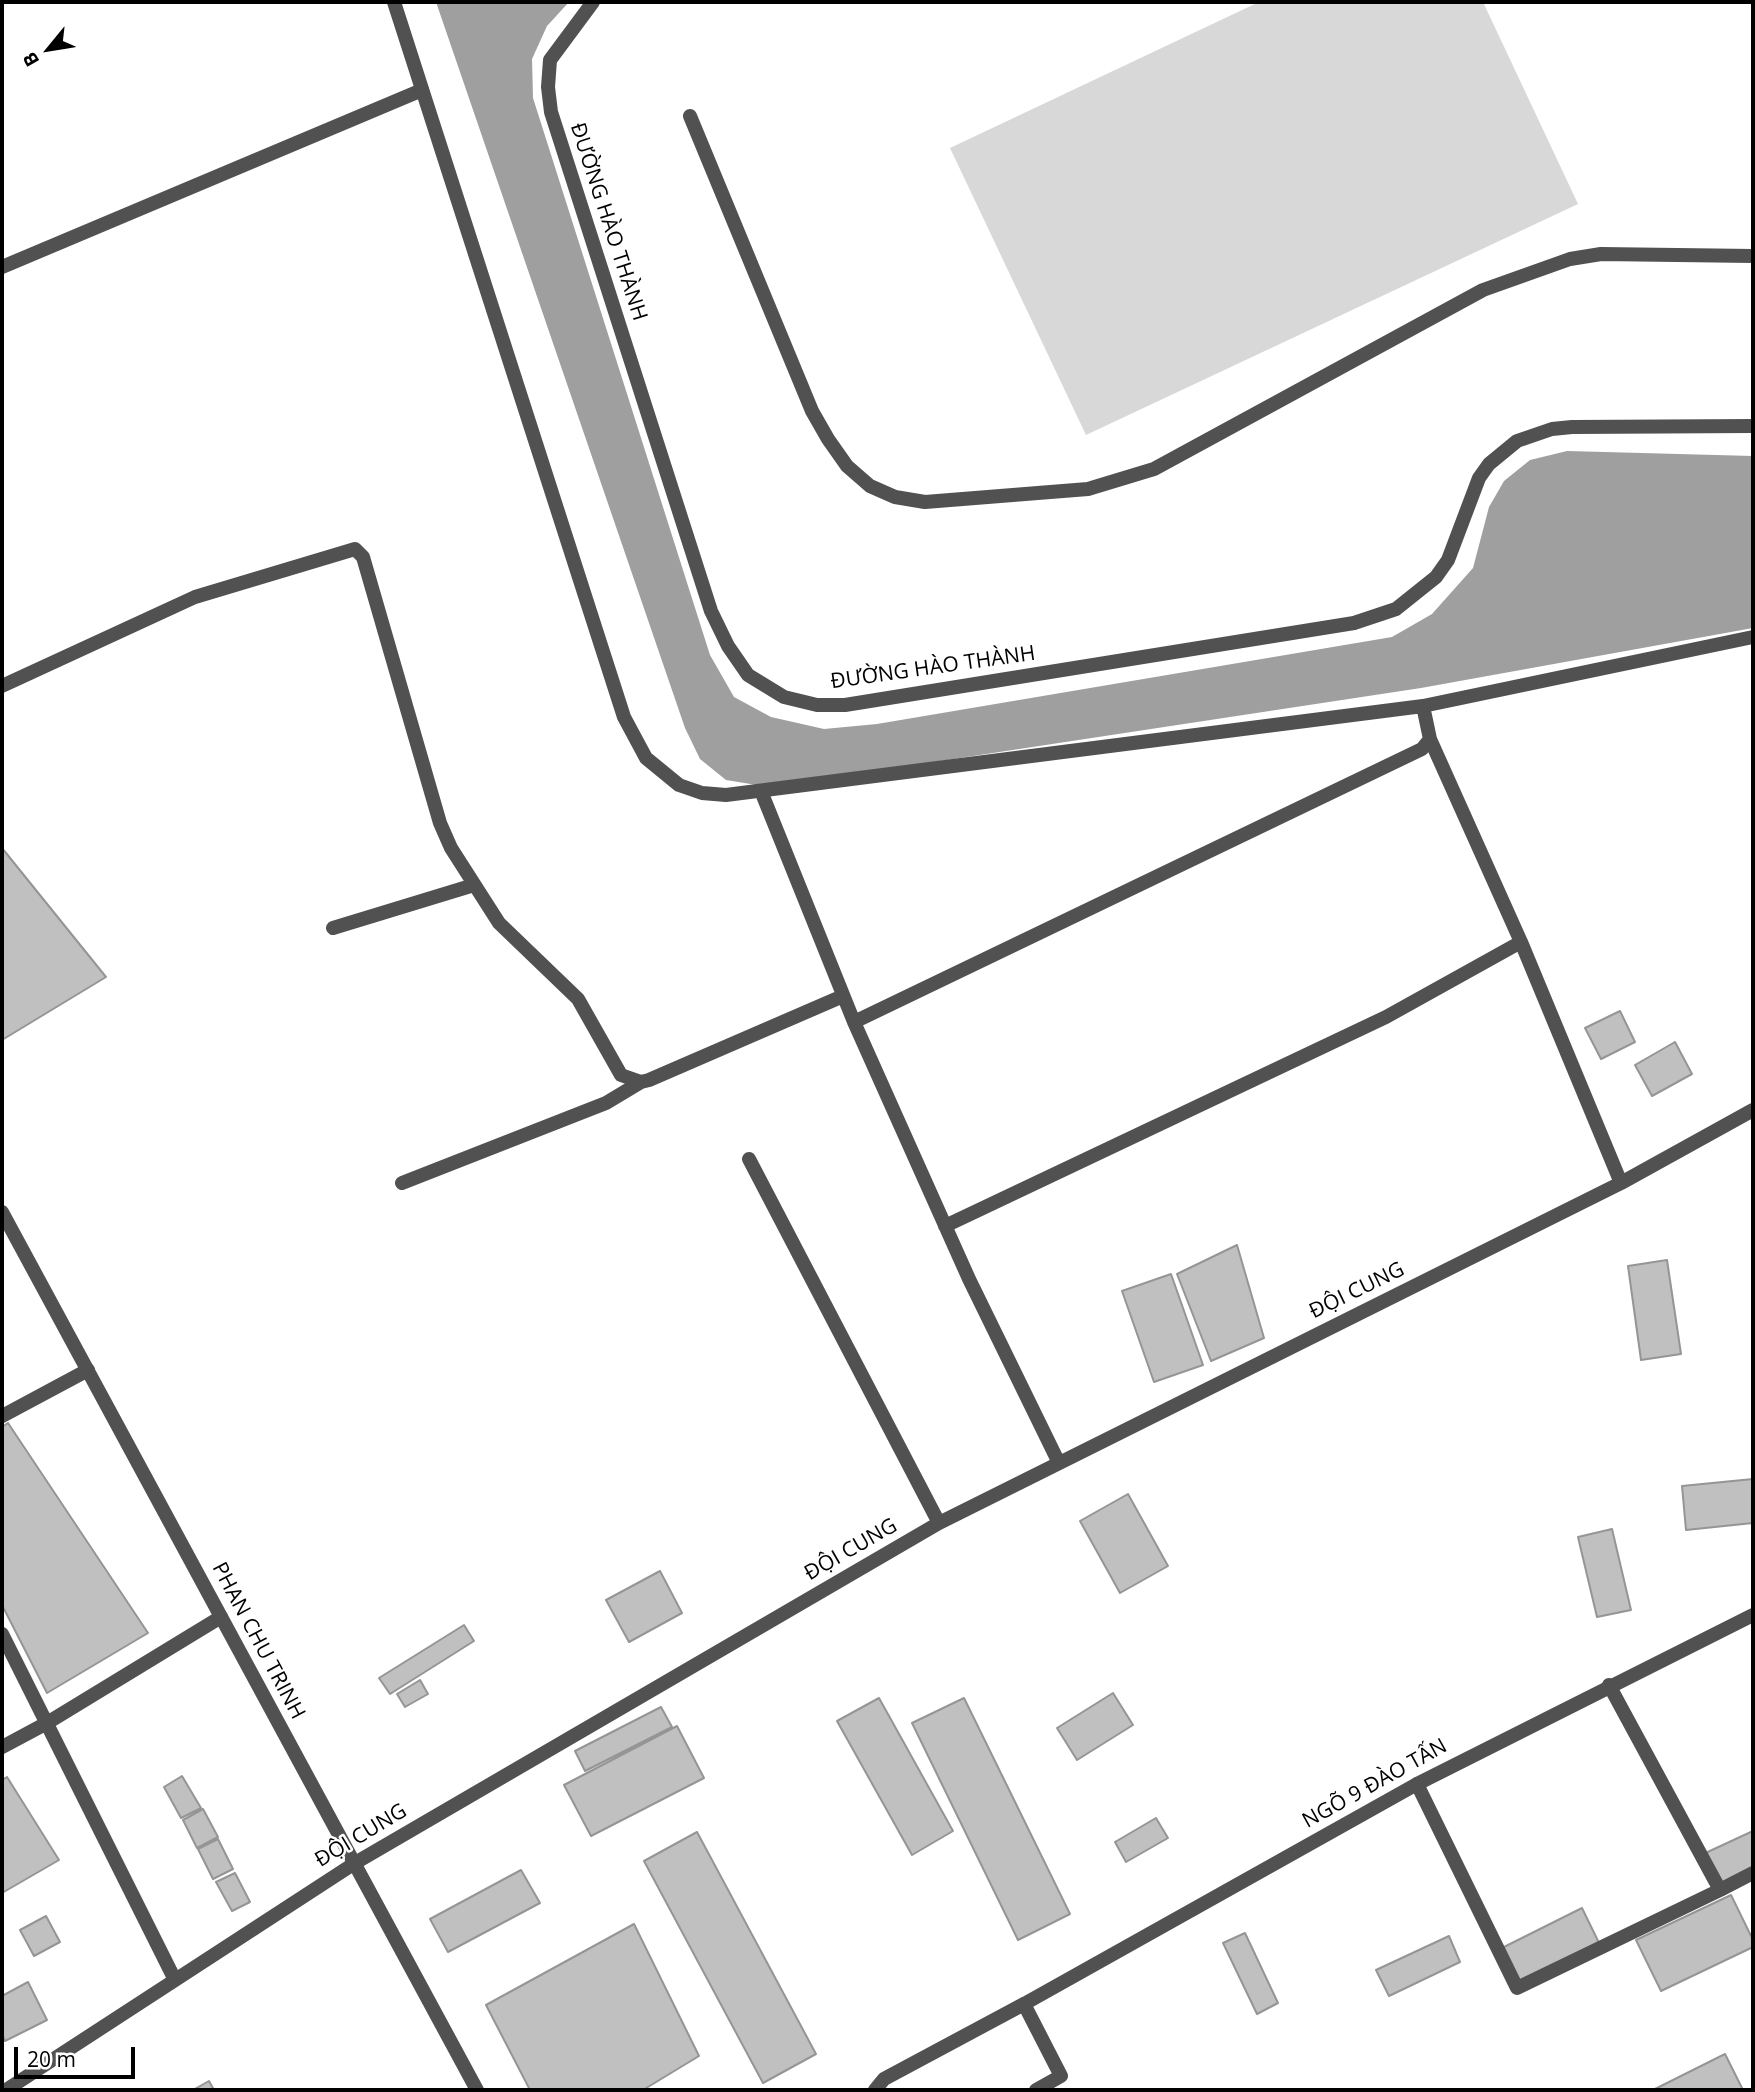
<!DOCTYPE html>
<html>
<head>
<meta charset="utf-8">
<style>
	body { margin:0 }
	#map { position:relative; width:1755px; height:2092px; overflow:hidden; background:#fff; font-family:"Open Sans",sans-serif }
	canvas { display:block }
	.frame { position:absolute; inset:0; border:4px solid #000; pointer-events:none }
	.north { position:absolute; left:14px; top:14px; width:70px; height:70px; -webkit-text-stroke:5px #fff; paint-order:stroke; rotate:240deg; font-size:19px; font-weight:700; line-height:28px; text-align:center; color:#000 }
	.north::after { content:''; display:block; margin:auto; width:24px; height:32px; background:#000; clip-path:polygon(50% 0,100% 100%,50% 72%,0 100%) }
	.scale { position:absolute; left:14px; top:2047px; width:121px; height:32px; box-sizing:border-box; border:4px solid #000; border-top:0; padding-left:9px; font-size:21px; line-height:24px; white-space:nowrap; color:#000; -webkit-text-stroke:5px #fff; paint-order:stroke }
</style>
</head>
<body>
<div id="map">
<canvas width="1755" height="2092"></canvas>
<div class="frame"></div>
<div class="north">B</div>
<div class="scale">20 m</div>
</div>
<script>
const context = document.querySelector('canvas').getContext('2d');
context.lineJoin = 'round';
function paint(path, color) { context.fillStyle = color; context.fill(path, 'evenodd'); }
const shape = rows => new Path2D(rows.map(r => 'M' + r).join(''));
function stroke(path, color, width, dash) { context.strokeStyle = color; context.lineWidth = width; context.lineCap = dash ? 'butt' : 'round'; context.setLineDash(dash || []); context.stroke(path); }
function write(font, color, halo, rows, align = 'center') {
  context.font = font + ' "Open Sans",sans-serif'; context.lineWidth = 5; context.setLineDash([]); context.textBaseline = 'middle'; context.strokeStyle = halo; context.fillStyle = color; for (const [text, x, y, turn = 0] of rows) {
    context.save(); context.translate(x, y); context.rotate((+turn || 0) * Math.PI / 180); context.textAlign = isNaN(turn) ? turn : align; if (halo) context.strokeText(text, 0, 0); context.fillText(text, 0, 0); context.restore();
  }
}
paint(shape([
	[1259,2,1483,2,1578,204,1086,435,950,148]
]), '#d8d8d8');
paint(shape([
	[436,2,569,2,547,26,532,59,533,98,710,655,734,697,771,717,824,729,877,724,1392,637,1432,614,1473,568,1489,507,1504,481,1530,460,1567,451,1753,456,1753,628,1421,688,769,787,726,780,700,759,685,728]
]), '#9f9f9f');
const building = shape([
	[2,848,106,977,2,1040,2,848],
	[1620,1011,1635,1042,1601,1059,1585,1028,1620,1011],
	[1675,1042,1692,1074,1652,1096,1635,1065,1675,1042],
	[1237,1245,1264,1338,1211,1361,1177,1274,1237,1245],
	[1667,1260,1681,1354,1641,1360,1628,1266,1667,1260],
	[1171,1274,1203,1365,1154,1382,1122,1291,1171,1274],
	[8,1423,148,1633,47,1693,2,1605,2,1427,8,1423],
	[1753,1479,1753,1523,1686,1530,1682,1486,1753,1479],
	[1128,1494,1168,1566,1120,1593,1080,1521,1128,1494],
	[1612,1529,1631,1610,1597,1617,1578,1537,1612,1529],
	[660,1571,682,1613,629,1642,606,1600,660,1571],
	[464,1625,474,1641,390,1694,379,1678,464,1625],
	[420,1680,428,1694,405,1707,397,1694,420,1680],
	[1113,1693,1133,1725,1077,1760,1057,1728,1113,1693],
	[879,1698,953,1831,912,1855,837,1721,879,1698],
	[964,1698,1070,1914,1018,1940,912,1723,964,1698],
	[661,1707,672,1727,585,1771,575,1751,661,1707],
	[677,1726,704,1778,591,1836,564,1785,677,1726],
	[182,1776,201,1808,181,1818,164,1787,182,1776],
	[7,1777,59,1860,2,1893,2,1780,7,1777],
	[203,1809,218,1837,197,1848,183,1820,203,1809],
	[1156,1818,1168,1838,1126,1862,1115,1842,1156,1818],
	[1753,1831,1753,1868,1713,1887,1699,1856,1753,1831],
	[697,1832,816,2054,763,2083,644,1861,697,1832],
	[218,1839,233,1869,213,1879,198,1849,218,1839],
	[521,1870,540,1903,448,1952,430,1919,521,1870],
	[235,1873,250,1902,232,1911,216,1882,235,1873],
	[1731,1895,1753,1940,1753,1947,1661,1991,1636,1940,1731,1895],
	[1582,1908,1600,1945,1522,1985,1502,1948,1582,1908],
	[46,1916,60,1942,34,1956,20,1930,46,1916],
	[634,1924,699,2056,643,2090,530,2090,486,2005,634,1924],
	[1245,1933,1278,2003,1257,2014,1223,1943,1245,1933],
	[1449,1936,1460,1962,1389,1996,1376,1970,1449,1936],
	[28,1982,47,2020,5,2041,2,2034,2,1996,28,1982],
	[1725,2054,1743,2090,1653,2090,1725,2054],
	[209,2081,214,2090,193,2090,209,2081]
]);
paint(building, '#c0c0c0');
stroke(building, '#959595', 2);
stroke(shape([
	[2,267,422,90],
	[1609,1685,1720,1890,1753,1873],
	[1417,1784,1517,1988,1720,1890],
	[875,2090,884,2079,1024,2004,1061,2076,1036,2090]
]), '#515151', 14);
stroke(shape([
	[394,2,624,717,646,758,679,785,702,793,726,795,1423,706,1753,637],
	[593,2,550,60,548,87,551,112,711,611,728,646,748,675,784,697,817,705,845,705,1354,623,1396,609,1436,577,1448,560,1479,478,1489,464,1517,441,1552,429,1572,427,1753,426],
	[690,116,812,411,828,439,847,466,870,486,895,497,925,502,1088,489,1154,469,1483,290,1570,259,1601,254,1753,256],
	[2,686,195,597,355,549,363,557,440,823,451,848,499,923,578,999,621,1075,641,1082,649,1080,843,996],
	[1430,739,1521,942,1621,1183],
	[761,791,854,1022,969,1279,1058,1461],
	[333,928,474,885],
	[854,1022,1422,749,1430,739,1423,706],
	[749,1159,939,1523],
	[402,1183,606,1103,641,1082],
	[945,1226,1386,1017,1521,942],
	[2,1416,88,1370],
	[2,1634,175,1980],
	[2,1747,47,1723,221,1617],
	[1024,2004,1417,1784,1753,1615],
	[6,2090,355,1863,939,1523,1621,1183,1753,1110]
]), '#515151', 14);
stroke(shape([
	[2,1212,477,2090]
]), '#515151', 14);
write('21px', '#000', '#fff', [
	["ĐƯỜNG HÀO THÀNH",608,222,72],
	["ĐƯỜNG HÀO THÀNH",933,668,-8],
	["ĐỘI CUNG",1357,1291,-26],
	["ĐỘI CUNG",851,1550,-30],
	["PHAN CHU TRINH",258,1641,62],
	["NGÕ 9 ĐÀO TẤN",1375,1784,-29],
	["ĐỘI CUNG",361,1836,-31]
]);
</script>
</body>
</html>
